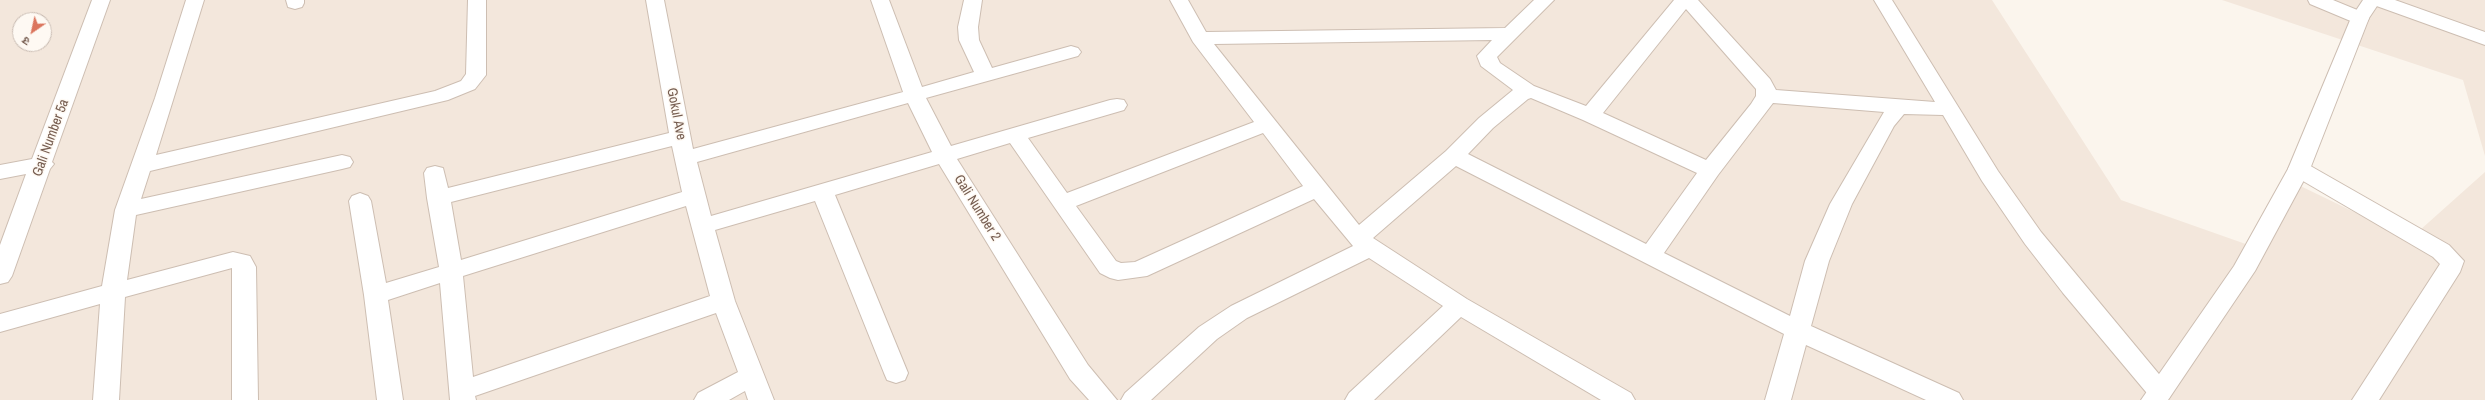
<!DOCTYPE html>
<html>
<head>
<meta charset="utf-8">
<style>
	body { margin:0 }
	#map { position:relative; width:2485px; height:400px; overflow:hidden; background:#fbf5ed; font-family:"Archivo Narrow","Noto Sans Devanagari",sans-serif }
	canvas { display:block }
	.north { position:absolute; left:12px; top:12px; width:40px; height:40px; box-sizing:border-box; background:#fef9f3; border:1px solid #c8bbb2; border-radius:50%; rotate:214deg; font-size:11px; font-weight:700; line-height:16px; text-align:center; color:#765d50 }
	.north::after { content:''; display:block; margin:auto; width:14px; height:18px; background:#db755d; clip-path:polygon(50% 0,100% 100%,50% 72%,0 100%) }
</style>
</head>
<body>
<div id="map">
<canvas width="2485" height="400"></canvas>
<div class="north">उ</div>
</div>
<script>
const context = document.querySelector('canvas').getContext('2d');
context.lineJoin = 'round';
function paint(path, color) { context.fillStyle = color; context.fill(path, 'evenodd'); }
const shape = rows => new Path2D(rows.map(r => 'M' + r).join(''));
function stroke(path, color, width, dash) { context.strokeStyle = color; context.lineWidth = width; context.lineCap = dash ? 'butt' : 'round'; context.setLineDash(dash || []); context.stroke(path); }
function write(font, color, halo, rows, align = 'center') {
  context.font = font + ' "Archivo Narrow",sans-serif'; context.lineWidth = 3; context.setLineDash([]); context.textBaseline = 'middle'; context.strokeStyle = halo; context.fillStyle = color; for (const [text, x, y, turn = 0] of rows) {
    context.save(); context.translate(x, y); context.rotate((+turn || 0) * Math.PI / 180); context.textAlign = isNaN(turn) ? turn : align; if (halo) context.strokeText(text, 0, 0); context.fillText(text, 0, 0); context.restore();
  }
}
paint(shape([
	[0,0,1992,0,2121,200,2257,248,2288,180,2410,239,2485,172,2485,400,0,400],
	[20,20,44,20,44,44,20,44],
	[2222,0,2485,0,2485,156,2463,80]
]), '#f3e7dc');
const minor = shape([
	[92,0,110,0,52,162,54,164,50,169,12,276,8,282,0,284,0,245,26,174,0,179,0,165,32,159,92,0],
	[186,0,204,0,156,155,435,91,461,81,466,74,468,0,486,0,486,75,475,89,448,100,150,171,141,199,342,155,350,157,353,162,350,167,342,169,136,215,127,280,233,252,250,256,256,267,258,400,232,400,232,268,125,297,119,400,93,400,100,304,0,332,0,314,102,286,115,210,155,98,186,0],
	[286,0,304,0,304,3,302,7,295,9,288,7,286,0],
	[646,0,664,0,693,149,903,92,871,0,889,0,922,87,974,72,959,40,958,27,964,0,982,0,978,27,979,40,992,68,1071,46,1078,48,1081,52,1078,56,926,98,951,146,1110,100,1117,99,1124,100,1127,105,1124,110,1028,138,1067,193,1254,122,1193,42,1170,0,1188,0,1206,32,1505,28,1534,0,1554,0,1497,57,1500,63,1534,86,1586,106,1674,0,1698,0,1770,79,1776,90,1935,102,1874,0,1892,0,1998,171,2041,232,2173,391,2169,398,2163,400,2151,398,2063,293,2025,244,1982,181,1943,115,1904,114,1894,126,1852,204,1829,261,1811,326,1959,393,1963,400,1926,400,1806,345,1791,400,1765,400,1784,334,1456,166,1373,238,1467,299,1631,393,1635,400,1601,400,1461,317,1374,400,1345,400,1349,393,1443,306,1369,258,1247,318,1217,339,1151,400,1121,400,1125,393,1199,327,1231,306,1353,246,1314,199,1147,276,1118,280,1110,278,1100,273,1010,143,957,159,1088,365,1117,400,1089,400,1070,379,939,164,835,195,908,373,905,380,896,383,887,380,884,373,815,201,715,230,735,301,774,400,748,400,745,391,729,400,694,400,698,393,738,372,716,313,475,396,476,400,450,400,440,283,388,300,403,400,377,400,364,295,349,201,352,196,360,193,368,196,371,201,386,283,439,267,427,198,424,173,427,168,435,166,443,168,448,188,669,133,646,0],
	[1686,9,1756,89,1756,96,1751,104,1706,160,1603,113,1686,9],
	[1492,40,1477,56,1481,66,1513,90,1479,118,1446,151,1359,225,1214,44,1492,40],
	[1531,98,1583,120,1697,173,1646,244,1468,154,1493,128,1528,99,1531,98],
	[908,103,932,152,711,216,697,162,908,103],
	[1773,103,1884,112,1830,204,1805,261,1790,316,1664,253,1718,175,1773,103],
	[1263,133,1303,186,1135,262,1121,263,1116,261,1076,206,1263,133],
	[672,146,682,192,461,260,451,202,672,146],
	[686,206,710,296,473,377,463,276,686,206],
	[2308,0,2333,0,2367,14,2369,18,2367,22,2360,24,2353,22,2310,4,2308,0],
	[2369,0,2395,0,2485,32,2485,45,2371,4,2369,0],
	[2299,162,2307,164,2449,245,2464,261,2460,272,2379,400,2352,400,2440,264,2433,257,2291,174,2288,169,2291,164,2299,162]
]);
const tertiary = shape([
	[2363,0,2381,0,2369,18,2310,169,2255,271,2168,400,2141,400,2234,266,2288,169,2351,18,2363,0]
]);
stroke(minor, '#cdbeb2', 2);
stroke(tertiary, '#cdbeb2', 2);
paint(minor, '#fff');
paint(tertiary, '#fff');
write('14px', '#765d50', '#fef9f3', [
	["Gokul Ave",676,114,79],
	["Gali Number 5a",51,138,-70],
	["Gali Number 2",977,208,58]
]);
</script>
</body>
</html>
